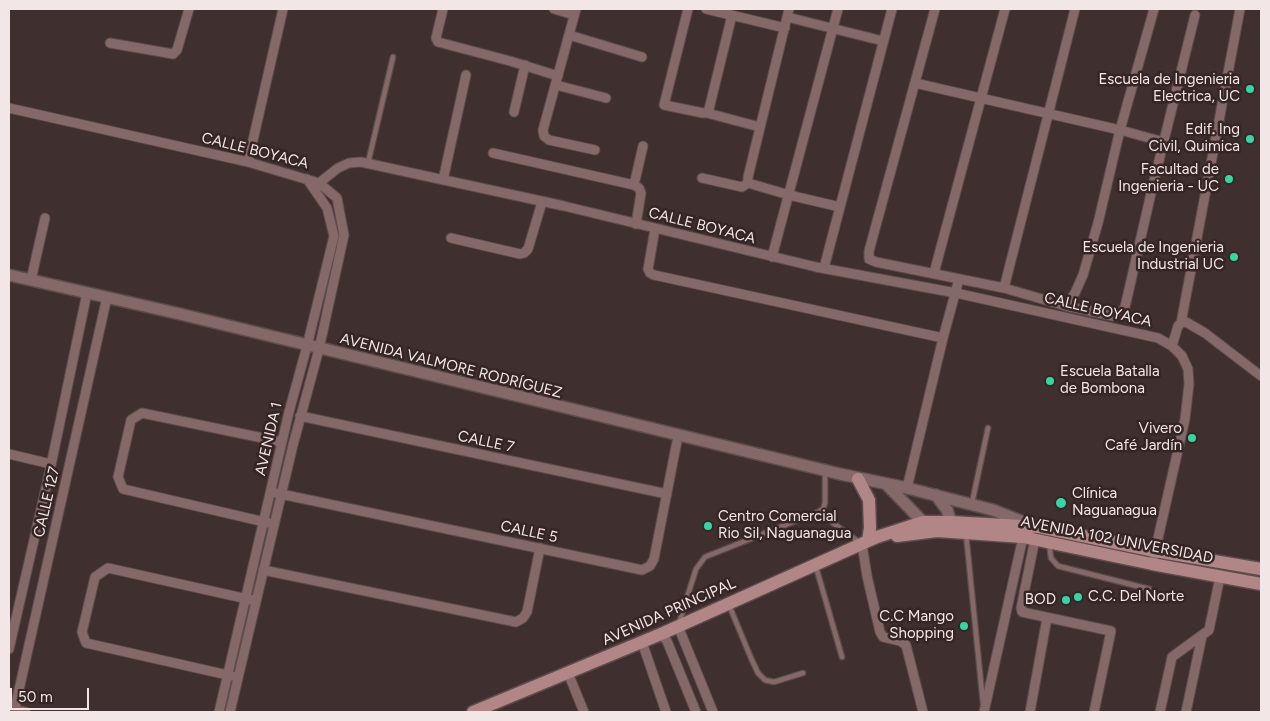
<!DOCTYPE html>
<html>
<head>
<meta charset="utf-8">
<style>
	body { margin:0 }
	#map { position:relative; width:1270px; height:721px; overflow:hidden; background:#402f2f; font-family:Figtree,sans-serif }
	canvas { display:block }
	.frame { position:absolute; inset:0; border:10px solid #f2e6e6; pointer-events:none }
	.scale { position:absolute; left:10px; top:688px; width:79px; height:22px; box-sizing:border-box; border:2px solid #f2e6e6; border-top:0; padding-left:6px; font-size:15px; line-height:18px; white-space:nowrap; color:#f2e6e6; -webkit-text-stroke:4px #362525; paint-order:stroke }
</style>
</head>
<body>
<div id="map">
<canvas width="1270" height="721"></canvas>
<div class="frame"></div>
<div class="scale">50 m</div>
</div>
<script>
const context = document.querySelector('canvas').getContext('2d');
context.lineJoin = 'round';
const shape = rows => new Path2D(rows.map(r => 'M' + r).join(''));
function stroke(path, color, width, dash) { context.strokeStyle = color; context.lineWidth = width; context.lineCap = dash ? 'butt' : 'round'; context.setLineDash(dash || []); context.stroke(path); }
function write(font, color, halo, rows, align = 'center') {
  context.font = font + ' Figtree,sans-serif'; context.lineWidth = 5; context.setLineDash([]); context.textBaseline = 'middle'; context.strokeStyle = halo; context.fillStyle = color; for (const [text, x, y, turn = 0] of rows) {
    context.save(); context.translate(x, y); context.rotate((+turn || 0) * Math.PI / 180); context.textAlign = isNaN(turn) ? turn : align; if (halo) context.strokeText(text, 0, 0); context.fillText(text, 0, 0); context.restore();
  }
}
const service = shape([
	[368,163,393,57],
	[972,503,988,428],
	[818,512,859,542],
	[966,534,983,703],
	[1049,543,1051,558,1058,566,1149,589],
	[816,567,842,657],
	[729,605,751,658,758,673,765,680,774,682,803,673],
	[679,623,696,569,705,557,818,512,823,509,825,503,825,471]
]);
const minor = shape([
	[443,9,436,38,438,42,510,61,558,76],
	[554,9,574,15],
	[576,9,543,130,544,136,549,140,595,150],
	[688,9,664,105,703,113,707,113,709,109,732,15],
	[706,9,785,28],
	[789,9,748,177,748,183,789,195,840,207],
	[935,9,869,251,869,259,876,262,1004,288,1066,306,1113,316,1120,314,1125,307,1152,189,1195,15],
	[787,17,883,41],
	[569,35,642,57],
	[110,43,173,54,177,50,189,9],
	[915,83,1120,130,1164,142],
	[556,85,606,98],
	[9,108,248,162,319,183,338,168,349,163,361,162,564,206,816,267,956,293,1158,338,1172,346,1182,356,1188,369,1189,384,1185,419,1154,556],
	[514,112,525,65],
	[707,113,760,127],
	[493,153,634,185,639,188,641,193,636,224],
	[248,162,283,9],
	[702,178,742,187,748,183],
	[443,180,466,75],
	[634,185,643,146],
	[655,229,648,269,650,273,654,275,943,338],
	[451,238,520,254,524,253,528,249,542,202],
	[772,257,838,9],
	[824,268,892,9],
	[934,273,1005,9],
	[31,280,45,218],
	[1004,288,1075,9],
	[1066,306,1075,293,1083,275,1098,223,1120,130,1154,9],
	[1181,323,1240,9],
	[1172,346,1178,326,1181,323,1186,322,1205,333,1261,376],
	[300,416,667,494],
	[9,454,51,464],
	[907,488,943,338,959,279],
	[276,493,642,570,650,566,654,559,678,436],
	[269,523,123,489,118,477,131,420,142,413,282,442],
	[1035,539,1021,608,1022,612,1111,631,1094,712],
	[862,544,867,576,880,632,883,637,900,641,906,645,923,712],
	[263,570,516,622,523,618,527,612,540,548],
	[678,626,713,712],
	[661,634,667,641,696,712],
	[642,642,666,712],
	[9,649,50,470,87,293],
	[568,673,584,712],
	[232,676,86,643,82,632,95,577,108,568,252,600],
	[9,709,26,712],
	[14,712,107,297],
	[219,712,289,412,307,346,334,236,327,208,307,179],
	[230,712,293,445,319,349,344,235,337,198,319,183],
	[984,712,1023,537],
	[1030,712,1047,618],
	[1160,712,1172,657,1209,630,1220,577],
	[1186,712,1202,636]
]);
const tertiary = shape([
	[9,275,180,314,840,474,907,488,993,510,1031,525],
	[887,485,923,522,928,525],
	[936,495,947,510,951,522,951,530]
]);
const secondary = shape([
	[858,479,869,500,870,528,868,541],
	[897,536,937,531,1023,537,1152,564,1261,584],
	[473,712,661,634,877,537,923,522,951,522,1039,527,1155,551,1261,569]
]);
stroke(service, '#5c4c4c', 7);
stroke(minor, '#5c4c4c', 11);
stroke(tertiary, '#5c4c4c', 14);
stroke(secondary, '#5c4c4c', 15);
stroke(service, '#856969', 4.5);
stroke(minor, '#856969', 9);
stroke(tertiary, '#856969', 11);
stroke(secondary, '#b28686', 12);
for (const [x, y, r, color] of [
	[1250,89,5,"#37d4a6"],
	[1250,139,5,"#37d4a6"],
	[1229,179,5,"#37d4a6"],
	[1234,257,5,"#37d4a6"],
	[1050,381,5,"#37d4a6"],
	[1192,438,5,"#37d4a6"],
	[1061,503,6,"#37d4a6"],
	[708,526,5,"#37d4a6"],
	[1078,597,5,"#37d4a6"],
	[1066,600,5,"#37d4a6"],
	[964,626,5,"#37d4a6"]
]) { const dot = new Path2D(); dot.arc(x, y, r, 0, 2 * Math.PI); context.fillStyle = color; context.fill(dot); stroke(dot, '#362525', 2); }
write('15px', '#f2e6e6', '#362525', [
	["Escuela de Ingenieria",1240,80],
	["Electrica, UC",1240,97],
	["Edif. Ing",1240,130],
	["Civil, Quimica",1240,147],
	["Facultad de",1219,170],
	["Ingenieria - UC",1219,187],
	["Escuela de Ingenieria",1224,248],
	["Industrial UC",1224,265],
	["Escuela Batalla",1060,372,"left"],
	["de Bombona",1060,389,"left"],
	["Vivero",1182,429],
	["Café Jardín",1182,446],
	["Clínica",1072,494,"left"],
	["Naguanagua",1072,511,"left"],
	["Centro Comercial",718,517,"left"],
	["Rio Sil, Naguanagua",718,534,"left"],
	["C.C. Del Norte",1088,597,"left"],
	["BOD",1056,600],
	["C.C Mango",954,617],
	["Shopping",954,634]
], 'right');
write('15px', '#f2e6e6', '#362525', [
	["CALLE BOYACA",255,151,14],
	["CALLE BOYACA",702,226,14],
	["CALLE BOYACA",1098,310,13],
	["AVENIDA VALMORE RODRÍGUEZ",451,366,14],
	["AVENIDA 1",269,439,-77],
	["CALLE 7",486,442,12],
	["CALLE 127",47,502,-77],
	["CALLE 5",529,532,12],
	["AVENIDA 102 UNIVERSIDAD",1117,540,11],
	["AVENIDA PRINCIPAL",669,612,-24]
]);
</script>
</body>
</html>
